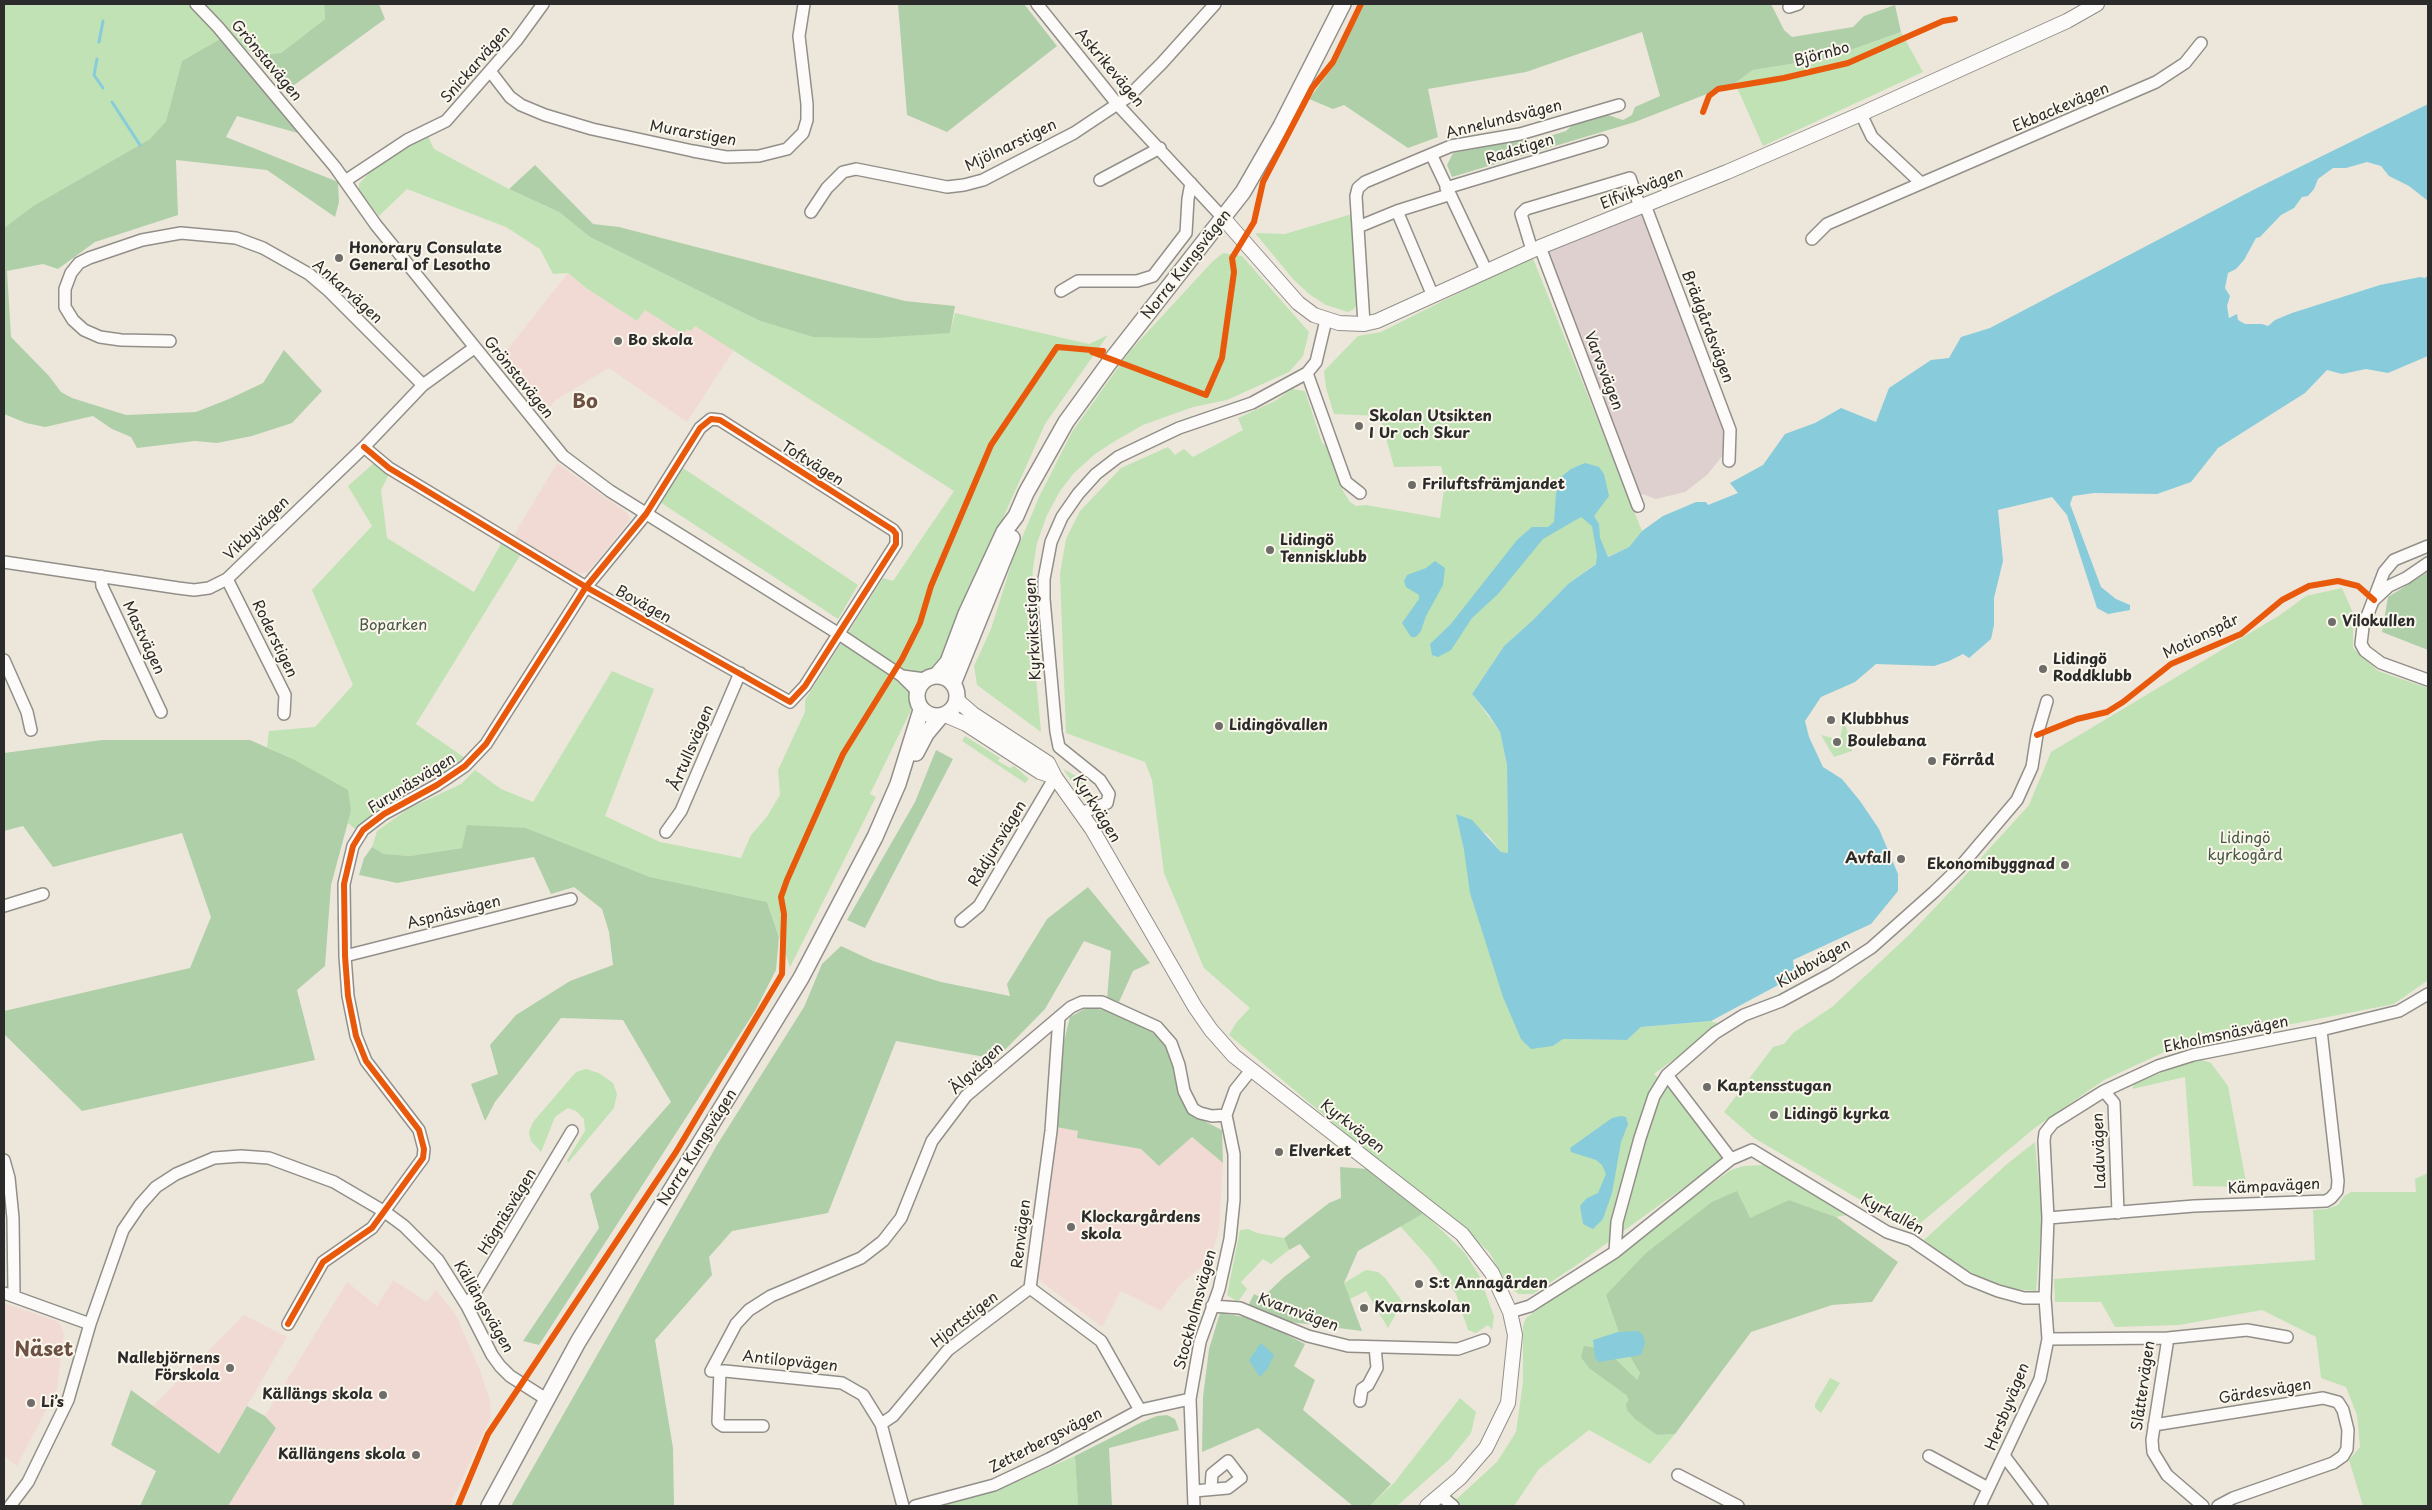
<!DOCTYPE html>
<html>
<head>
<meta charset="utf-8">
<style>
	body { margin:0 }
	#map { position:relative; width:2432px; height:1510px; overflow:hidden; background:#ede7db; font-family:"Playpen Sans",sans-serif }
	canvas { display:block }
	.frame { position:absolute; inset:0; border:5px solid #2b2b2b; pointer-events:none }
</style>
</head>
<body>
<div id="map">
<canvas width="2432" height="1510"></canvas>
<div class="frame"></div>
</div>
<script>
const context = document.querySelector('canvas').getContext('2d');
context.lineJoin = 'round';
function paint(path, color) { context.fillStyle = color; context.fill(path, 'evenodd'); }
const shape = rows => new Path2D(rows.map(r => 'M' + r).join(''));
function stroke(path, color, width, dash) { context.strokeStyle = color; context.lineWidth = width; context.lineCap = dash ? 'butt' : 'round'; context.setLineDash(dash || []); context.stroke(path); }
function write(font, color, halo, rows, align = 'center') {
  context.font = font + ' "Playpen Sans",sans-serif'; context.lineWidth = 4; context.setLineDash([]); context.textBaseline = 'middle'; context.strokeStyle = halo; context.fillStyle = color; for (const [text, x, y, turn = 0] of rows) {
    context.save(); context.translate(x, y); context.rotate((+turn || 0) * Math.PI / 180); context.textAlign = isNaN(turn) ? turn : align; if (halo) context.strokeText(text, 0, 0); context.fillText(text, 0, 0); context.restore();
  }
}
paint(shape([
	[568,273,586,288,637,321,645,309,683,334,687,328,695,326,735,348,687,422,609,368,556,400,547,410,499,360],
	[557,463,627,513,629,516,630,520,587,573,576,573,514,535],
	[1056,1127,1078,1131,1078,1138,1141,1149,1159,1166,1192,1137,1223,1163,1219,1230,1208,1267,1198,1269,1180,1285,1161,1311,1121,1291,1102,1327,1038,1279],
	[393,1280,427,1302,436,1290,456,1315,481,1373,490,1401,491,1416,450,1506,228,1506,276,1428,265,1416,347,1282,377,1306],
	[4,1303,59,1322,64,1334,57,1389,17,1466,4,1456],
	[244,1315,287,1337,219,1454,153,1406]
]), '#f2dad4');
paint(shape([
	[1643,214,1727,442,1724,454,1707,475,1685,492,1656,499,1628,489,1537,254]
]), '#ded0cf');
paint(shape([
	[4,4,324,4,325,19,281,53,259,55,220,39,182,61,166,121,150,139,33,206,4,228],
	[1901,32,1923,72,1763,146,1735,83,1753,70,1828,58],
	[427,134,434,149,509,189,559,212,590,237,760,321,813,337,950,333,955,313,1089,344,1108,335,1045,424,940,659,930,672,922,674,912,697,913,706,870,794,876,797,790,967,767,902,650,877,526,828,462,848,410,856,384,854,372,847,377,831,408,809,461,784,475,770,501,789,533,802,612,671,654,689,605,816,660,842,741,858,751,835,766,818,780,795,778,770,805,712,805,700,883,578,893,581,954,491,695,326,691,331,687,329,683,334,645,310,637,321,586,288,568,273,553,274,540,249,506,227,407,189,379,216,359,190,359,184,370,172],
	[1352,214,1356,305,1354,309,1348,312,1326,305,1309,294,1293,279,1255,233,1285,234],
	[1223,253,1242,256,1309,332,1303,356,1289,372,1227,400,1193,407,1143,425,1115,441,1095,454,1074,473,1060,491,1047,515,1037,543,1033,568,1030,612,1041,732,977,685,974,666,991,629,1013,559,1040,495,1072,432,1130,351,1212,262],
	[1532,256,1642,531,1629,547,1602,559,1568,584,1533,620,1504,646,1472,694,1500,732,1507,765,1508,853,1501,852,1488,835,1457,814,1464,850,1553,1046,1563,1039,1627,1040,1641,1027,1711,1021,1721,1025,1654,1074,1681,1101,1723,1159,1578,1264,1533,1294,1519,1294,1509,1287,1489,1252,1457,1222,1389,1170,1229,1035,1236,1023,1250,1008,1204,968,1164,873,1152,780,1145,762,1066,733,1060,574,1066,539,1080,511,1121,468,1168,447,1175,455,1184,449,1193,457,1243,430,1238,418,1275,401,1292,389,1305,391,1322,443,1330,448,1342,489,1350,502,1356,506,1366,505,1440,518,1445,482,1441,466,1394,467,1380,416,1334,414,1326,388,1324,371,1358,336,1381,332],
	[374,463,389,474,381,490,387,538,474,592,502,542,521,554,416,724,465,758,438,776,401,790,355,829,348,823,351,811,293,759,267,747,269,731,315,727,353,685,312,590,372,526,348,486],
	[683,468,858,585,838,619,660,502],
	[2342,588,2353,613,2353,648,2378,671,2428,688,2428,980,2394,1004,2175,1047,2104,1080,2036,1127,1912,1230,1754,1138,1724,1112,1773,1047,1784,1044,1793,1033,1832,1007,1910,934,1961,880,2029,805,2051,752,2280,615,2306,596],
	[1843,722,1845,722,1852,751,1834,757,1821,735,1840,740],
	[965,736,1000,758,998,761,1010,768,1014,766,1029,779,1025,783,962,741],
	[1063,769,1080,778,1098,801,1093,803,1084,798],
	[2197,1058,2211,1063,2228,1086,2247,1187,2193,1186,2185,1077,2132,1089,2134,1084],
	[586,1069,599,1073,613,1083,617,1094,614,1108,568,1163,567,1160,585,1131,584,1119,576,1111,568,1108,555,1117,541,1152,531,1141,529,1132,533,1122,576,1072],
	[2035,1142,2042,1218,2036,1291,2012,1289,1986,1280,1956,1264,1924,1240,2007,1164],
	[1764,1165,1775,1167,1852,1214,1836,1217,1789,1200,1606,1295,1623,1345,1640,1373,1637,1380,1590,1369,1626,1395,1657,1435,1675,1434,1650,1464,1589,1430,1539,1469,1514,1506,1449,1506,1497,1462,1516,1432,1523,1382,1523,1326,1526,1318,1731,1170,1744,1166],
	[2428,1173,2428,1506,2363,1506,2349,1460,2360,1447,2357,1415,2346,1387,2321,1378,2316,1337,2262,1310,2179,1325,2115,1327,2101,1302,2055,1302,2054,1279,2315,1260,2313,1210,2327,1209,2338,1205,2344,1196,2351,1192,2416,1192,2415,1179],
	[1424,1213,1464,1252,1479,1275,1494,1316,1492,1330,1488,1325,1476,1333,1468,1330,1456,1294,1429,1258,1400,1226],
	[1248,1229,1257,1233,1284,1238,1289,1250,1271,1264,1263,1259,1241,1282,1247,1289,1238,1302,1227,1295,1240,1230],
	[1366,1270,1378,1272,1385,1278,1405,1305,1405,1314,1398,1310,1388,1328,1366,1291,1348,1300,1344,1283],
	[1830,1378,1840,1383,1821,1413,1815,1408,1815,1404],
	[1460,1398,1476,1412,1471,1433,1450,1459,1397,1506,1370,1506,1394,1483],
	[1075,1456,1078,1506,941,1506,1009,1485]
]), '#c0e2b4');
paint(shape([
	[324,4,379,4,385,19,286,91,259,55,281,53,325,19],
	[898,4,1024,4,1057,46,947,132,907,115],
	[1364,4,1771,4,1784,30,1792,37,1853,27,1864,16,1895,5,1901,32,1828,58,1753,70,1735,83,1635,122,1452,177,1447,165,1453,153,1518,140,1529,142,1566,131,1576,122,1605,114,1623,120,1632,115,1635,107,1660,96,1642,32,1526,72,1428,89,1438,137,1408,148,1344,105,1333,109,1309,99,1335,64],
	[220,39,305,135,237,116,226,137,338,182,339,202,335,217,267,170,176,160,178,215,95,242,58,269,43,264,7,271,11,337,49,376,61,392,72,398,126,415,196,412,229,399,263,383,284,350,322,391,292,423,252,436,217,443,195,441,137,448,131,437,112,429,93,416,45,427,26,423,4,414,4,228,33,206,150,139,166,121,182,61],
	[535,165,593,224,619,227,905,301,955,306,950,333,875,338,813,337,760,321,590,237,559,212,509,189],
	[2428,572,2428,650,2382,632,2388,597],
	[102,740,250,740,293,759,348,790,351,811,331,885,325,966,297,990,315,1060,82,1111,4,1034,4,1011,190,968,211,917,182,833,53,867,23,826,4,831,4,753],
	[936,750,953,759,865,928,847,920,915,802],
	[467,825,526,828,650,877,767,902,779,937,776,970,755,1011,539,1345,523,1341,599,1228,590,1194,671,1102,623,1020,561,1018,495,1102,485,1121,471,1084,498,1074,490,1045,516,1015,570,981,613,965,609,932,602,909,574,887,551,894,534,857,397,883,359,875,364,858,372,847,384,854,410,856,462,848],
	[1088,887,1150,963,1133,971,1119,1002,1107,998,1111,951,1084,941,1045,1009,996,1059,896,1041,828,1213,732,1231,709,1257,712,1275,655,1340,673,1448,674,1506,511,1506,717,1145,804,1007,822,964,841,946,873,961,941,982,1010,996,1007,984,1047,919],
	[1086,1008,1108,1010,1143,1026,1161,1039,1169,1049,1190,1110,1198,1118,1222,1130,1223,1163,1192,1137,1159,1166,1141,1149,1077,1138,1078,1131,1056,1127,1064,1041,1070,1017],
	[1340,1167,1368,1169,1424,1213,1358,1251,1344,1283,1362,1331,1283,1321,1248,1306,1254,1294,1262,1298,1284,1277,1310,1257,1300,1244,1289,1250,1284,1238,1329,1203,1341,1198],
	[1737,1191,1750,1218,1789,1200,1836,1217,1898,1262,1872,1302,1832,1305,1751,1332,1675,1434,1657,1435,1635,1419,1627,1410,1626,1404,1629,1400,1626,1395,1590,1369,1581,1357,1584,1346,1605,1349,1637,1380,1640,1373,1623,1345,1606,1295,1646,1253,1712,1202],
	[1220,1313,1256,1319,1305,1344,1294,1366,1315,1380,1303,1410,1391,1484,1370,1506,1353,1506,1258,1428,1202,1452,1203,1397,1209,1349],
	[131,1390,219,1454,247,1406,265,1416,276,1428,228,1506,140,1506,156,1471,111,1445],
	[1167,1415,1175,1419,1179,1430,1109,1448,1112,1506,1078,1506,1075,1456,1140,1423,1157,1416]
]), '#afcfa8');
paint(shape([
	[2428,104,2428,201,2409,186,2389,176,2381,166,2367,162,2346,168,2333,168,2318,179,2314,189,2308,196,2302,197,2294,208,2281,215,2260,237,2256,238,2244,260,2236,269,2228,273,2225,288,2230,296,2227,306,2229,318,2237,314,2238,320,2245,324,2262,324,2268,326,2275,320,2292,313,2380,285,2420,277,2425,278,2428,275,2428,356,2388,373,2366,369,2342,374,2327,370,2305,393,2218,448,2191,482,2157,494,2094,493,2073,496,2070,504,2101,587,2116,599,2130,605,2130,610,2108,614,2097,608,2067,515,2052,497,1998,510,2003,561,1994,598,1994,625,1991,639,1969,658,1963,654,1949,661,1934,666,1876,664,1855,682,1821,697,1805,721,1809,737,1823,767,1842,779,1860,801,1879,829,1898,874,1898,891,1871,924,1793,960,1795,976,1711,1021,1641,1027,1627,1040,1563,1039,1553,1046,1531,1049,1521,1039,1503,997,1470,893,1464,850,1456,814,1472,820,1501,852,1508,853,1507,765,1500,732,1489,715,1472,694,1504,646,1533,620,1568,584,1596,564,1597,555,1592,526,1581,517,1543,539,1498,594,1472,618,1451,650,1438,657,1432,655,1430,644,1450,625,1517,540,1532,527,1548,527,1554,522,1556,494,1561,477,1571,469,1585,463,1599,467,1604,474,1609,496,1594,516,1599,524,1600,538,1608,557,1629,547,1642,531,1663,516,1696,502,1706,502,1708,505,1738,493,1730,483,1763,465,1785,434,1815,423,1841,408,1876,422,1889,388,1931,360,1949,358,1961,337,1990,328,2255,189],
	[1435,561,1445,568,1443,585,1426,616,1421,631,1416,637,1411,637,1402,623,1419,599,1419,595,1406,587,1404,581,1407,575,1426,568],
	[1621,1116,1626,1117,1628,1124,1621,1142,1612,1193,1603,1219,1593,1229,1583,1224,1580,1206,1587,1198,1598,1193,1606,1174,1602,1165,1596,1160,1571,1152,1570,1148,1612,1118],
	[1638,1331,1643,1335,1645,1343,1641,1355,1599,1362,1595,1358,1593,1340,1618,1332],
	[1261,1343,1274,1355,1268,1368,1260,1377,1249,1360]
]), '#88cbdb');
stroke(shape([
	[99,42,103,21],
	[97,59,94,75,103,88],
	[112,102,140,145]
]), '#88cbdb', 3);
const minor = shape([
	[196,4,218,27,335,167,376,225,563,456,610,491,839,634,902,676,917,691],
	[1037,4,1118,105,1224,219],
	[1789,7,1798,4],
	[490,71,510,97,521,105,545,115,592,129,693,151,726,157,759,156,787,149,803,133,807,120,807,104,799,36,804,4],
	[1861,114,1872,137,1921,183],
	[1432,156,1486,270],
	[1100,180,1160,148],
	[345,181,407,140,446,121,516,41,543,4],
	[1446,188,1602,141],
	[1645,205,1730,430,1729,461],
	[811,212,827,188,843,172,856,169,947,187,964,185,983,180,1074,133,1128,97,1162,63,1215,4],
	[1358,227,1397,211],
	[1812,239,1827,224,2156,82,2185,63,2201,43],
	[1540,247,1638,506],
	[1532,250,1521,214,1526,209,1630,178,1640,207],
	[1061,291,1078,281,1137,281,1153,276,1186,233,1188,199,1191,183],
	[1433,296,1397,211,1448,195],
	[1364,324,1356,196,1358,188,1365,182,1451,146,1520,134,1619,105],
	[170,341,121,340,100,337,84,330,73,320,65,307,65,289,71,273,79,263,89,258,142,240,181,233,236,238,263,248,309,274,329,291,423,385],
	[1307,373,1346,482,1360,493],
	[2428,546,2394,560,2384,572,2363,627,2361,644,2365,651,2381,663,2428,680],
	[4,562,178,588,194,590,209,588,227,579,364,447,423,385,474,348],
	[101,576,102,586,161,712],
	[227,579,285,695,284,714],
	[2374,600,2389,586,2406,578,2428,563],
	[4,660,27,712,31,730],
	[902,676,925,679],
	[1081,813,1107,803,1109,794,1100,780,1059,747,1056,732,1044,599,1044,579,1051,542,1062,517,1078,494,1096,474,1118,457,1179,428,1252,403,1307,373,1316,362,1326,320],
	[666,832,681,811,740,673],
	[4,906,43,894],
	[961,921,979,906,1055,777],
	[345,956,571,899],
	[1059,1017,1051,1131,1030,1288,1101,1341,1140,1410],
	[1667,1075,1731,1159],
	[2104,1091,2114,1103,2118,1213],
	[4,1160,9,1178,13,1218,14,1295],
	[2048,1218,2194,1206,2326,1201,2331,1198,2337,1191,2338,1181,2321,1030],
	[1615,1252,1617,1222,1640,1138,1654,1096,1667,1075,1715,1033,1744,1015,1781,1001,1831,974,1871,948,1934,892,1960,867,2017,800,2032,767,2037,735,2047,701],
	[4,1293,90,1324],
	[467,1306,572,1131],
	[1212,1306,1240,1308,1308,1336,1348,1346,1458,1349,1484,1340],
	[1510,1312,1530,1306,1615,1252,1731,1159,1752,1150,1887,1232,1911,1240,1968,1279,1998,1291,2024,1298,2045,1298],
	[288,1324,323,1262,372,1228,423,1158,424,1149,419,1130,366,1061,356,1036,348,996,345,956,344,884,353,846,363,830,384,814,437,785,465,766,486,744,586,587,646,514,700,428,711,419,720,420,893,530,896,534,896,544,805,686,790,702,586,587,389,468,364,447],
	[2168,1338,2247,1330,2287,1337],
	[2048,1339,2168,1338,2152,1440,2153,1452,2167,1475,2203,1506],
	[720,1371,718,1422,720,1424,723,1426,763,1426],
	[1360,1401,1362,1389,1368,1385,1377,1368,1375,1347],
	[881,1424,893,1416,948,1350,1030,1288],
	[2154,1425,2323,1398,2338,1402,2343,1410,2348,1430,2347,1449,2343,1456,2333,1463,2233,1498,2218,1506],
	[1929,1456,1988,1488],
	[2005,1457,2042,1506],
	[1678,1475,1738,1506],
	[1194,1491,1228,1488,1241,1478,1228,1461,1212,1474,1211,1488],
	[1441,1496,1453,1506],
	[10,1506,28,1482,68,1400,90,1324,123,1230,140,1205,156,1187,176,1174,214,1158,241,1156,269,1158,334,1182,385,1212,404,1226,438,1260,467,1306,492,1355,500,1366,510,1376,546,1399],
	[903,1506,881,1424,863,1395,842,1383,725,1371,711,1371,736,1324,749,1310,771,1296,861,1258,883,1241,901,1218,932,1141,966,1096,1071,1007,1082,1002,1102,1002,1157,1027,1171,1043,1179,1065,1184,1091,1193,1109,1200,1113,1212,1116,1226,1115],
	[915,1506,994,1485,1049,1459,1140,1410,1190,1399],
	[1194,1506,1190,1399,1200,1342,1219,1289,1230,1239,1234,1200,1234,1154,1226,1115,1235,1090,1251,1070],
	[1980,1506,2040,1379,2048,1339,2045,1298,2048,1218,2044,1141,2045,1133,2053,1123,2104,1091,2158,1066,2193,1055,2321,1030,2399,1011,2428,994]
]);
const tertiary = shape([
	[1224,219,1298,303,1314,315,1339,323,1364,324,1377,321,1540,247,1727,172,1861,114,2067,21,2097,4],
	[957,700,973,714,1048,763,1055,777,1092,829,1195,1007,1211,1030,1234,1056,1462,1234,1492,1273,1510,1312,1515,1335,1508,1403,1486,1448,1460,1478,1427,1506],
	[945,715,966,724,1040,772,1055,777]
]);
const secondary = shape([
	'917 696a20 20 0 1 1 40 0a20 20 0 1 1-40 0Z',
	[936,676,948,662,966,614,1004,532,1016,516,1026,493,1066,422,1109,363,1243,192,1281,126,1343,4],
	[953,684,1012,538],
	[916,753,926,734,941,716],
	[489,1506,578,1342,801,978,875,837,898,784,921,710]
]);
stroke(minor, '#928f89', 14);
stroke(tertiary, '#928f89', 16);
stroke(secondary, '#928f89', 18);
stroke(minor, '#fcfbfa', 11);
stroke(tertiary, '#fcfbfa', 14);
stroke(secondary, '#fcfbfa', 15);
stroke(shape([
	[1703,112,1709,96,1718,89,1784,78,1848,63,1943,21,1955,19],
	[1092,352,1206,395,1222,358,1234,272,1232,258,1254,222,1263,182,1312,88,1333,62,1361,4],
	[2037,735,2077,719,2107,712,2123,702,2171,664,2241,634,2282,600,2309,586,2338,581,2358,586,2374,600],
	[288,1324,323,1262,372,1228,423,1158,424,1149,419,1130,366,1061,356,1036,348,996,345,956,344,884,353,846,363,830,384,814,437,785,465,766,486,744,586,587,646,514,700,428,711,419,720,420,893,530,896,534,896,544,805,686,790,702,586,587,389,468,364,447],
	[458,1506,488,1434,676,1152,782,974,784,914,781,897,787,880,843,754,902,659,920,623,931,586,991,445,1057,347,1103,351]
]), '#e8590c', 6);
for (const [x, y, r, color] of [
	[339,258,5,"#6f6d69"],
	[618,341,5,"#6f6d69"],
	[1359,426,5,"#6f6d69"],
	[1412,485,5,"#6f6d69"],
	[1270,550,5,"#6f6d69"],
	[2332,622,5,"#6f6d69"],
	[2043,669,5,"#6f6d69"],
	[1831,720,5,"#6f6d69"],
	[1219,726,5,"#6f6d69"],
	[1837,742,5,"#6f6d69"],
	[1932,761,5,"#6f6d69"],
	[1901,859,5,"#6f6d69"],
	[2065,865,5,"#6f6d69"],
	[1707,1087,5,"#6f6d69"],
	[1774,1115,5,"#6f6d69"],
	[1279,1152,5,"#6f6d69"],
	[1071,1227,5,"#6f6d69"],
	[1419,1284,5,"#6f6d69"],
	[1364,1308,5,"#6f6d69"],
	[230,1368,5,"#6f6d69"],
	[383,1395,5,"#6f6d69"],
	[31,1403,5,"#6f6d69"],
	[416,1455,5,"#6f6d69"]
]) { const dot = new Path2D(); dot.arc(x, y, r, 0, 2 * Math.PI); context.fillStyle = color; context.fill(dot); stroke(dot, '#fbf7ec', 2); }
write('15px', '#2b2b2b', '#fbf7ec', [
	["Björnbo",1822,55,-15],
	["Grönstavägen",266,61,50],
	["Snickarvägen",476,65,-49],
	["Askrikevägen",1109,68,50],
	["Ekbackevägen",2061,108,-23],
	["Annelundsvägen",1504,120,-14],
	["Murarstigen",693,134,10],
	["Mjölnarstigen",1011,146,-26],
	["Radstigen",1520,150,-17],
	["Elfviksvägen",1642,189,-22],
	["Norra Kungsvägen",1187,265,-52],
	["Ankarvägen",347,292,42],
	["Brädgårdsvägen",1707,327,69],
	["Varvsvägen",1603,371,69],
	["Grönstavägen",518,378,51],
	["Toftvägen",812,464,32],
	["Vikbyvägen",257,529,-44],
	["Bovägen",643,605,29],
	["Kyrkviksstigen",1034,629,-93],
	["Motionspår",2201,637,-26],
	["Mastvägen",143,638,65],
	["Roderstigen",274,639,64],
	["Årtullsvägen",692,748,-67],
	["Furunäsvägen",412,784,-32],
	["Kyrkvägen",1096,809,58],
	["Rådjursvägen",998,844,-59],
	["Aspnäsvägen",454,913,-14],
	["Klubbvägen",1814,964,-30],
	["Ekholmsnäsvägen",2226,1035,-12],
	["Älgvägen",977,1069,-43],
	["Kyrkvägen",1352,1127,38],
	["Norra Kungsvägen",698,1148,-58],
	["Laduvägen",2100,1151,-92],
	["Kämpavägen",2274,1187,-3],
	["Högnäsvägen",508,1212,-59],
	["Kyrkallén",1892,1215,28],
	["Renvägen",1022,1234,-83],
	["Källängsvägen",483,1307,60],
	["Stockholmsvägen",1196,1310,-75],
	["Kvarnvägen",1298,1313,20],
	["Hjortstigen",965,1320,-38],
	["Antilopvägen",790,1362,6],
	["Slåttervägen",2144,1386,-82],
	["Gärdesvägen",2265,1392,-9],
	["Hersbyvägen",2008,1407,-68],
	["Zetterbergsvägen",1046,1441,-27]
]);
write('bold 15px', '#2b2b2b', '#fbf7ec', [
	["Honorary Consulate",349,249],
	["General of Lesotho",349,266],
	["Bo skola",628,341],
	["Skolan Utsikten",1369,417],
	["I Ur och Skur",1369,434],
	["Friluftsfrämjandet",1422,485],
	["Lidingö",1280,541],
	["Tennisklubb",1280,558],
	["Vilokullen",2342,622],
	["Lidingö",2053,660],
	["Roddklubb",2053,677],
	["Klubbhus",1841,720],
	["Lidingövallen",1229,726],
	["Boulebana",1847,742],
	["Förråd",1942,761],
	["Avfall",1891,859,"right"],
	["Ekonomibyggnad",2055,865,"right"],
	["Kaptensstugan",1717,1087],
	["Lidingö kyrka",1784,1115],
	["Elverket",1289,1152],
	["Klockargårdens",1081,1218],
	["skola",1081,1235],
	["S:t Annagården",1429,1284],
	["Kvarnskolan",1374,1308],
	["Nallebjörnens",220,1359,"right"],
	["Förskola",220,1376,"right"],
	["Källängs skola",373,1395,"right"],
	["Li’s",41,1403],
	["Källängens skola",406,1455,"right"]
], 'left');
write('15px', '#475845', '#fbf7ec', [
	["Boparken",393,626],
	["Lidingö",2245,839],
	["kyrkogård",2245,856]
]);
write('bold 20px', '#6d5243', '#fbf7ec', [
	["Bo",585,402],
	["Näset",44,1350]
]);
</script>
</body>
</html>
